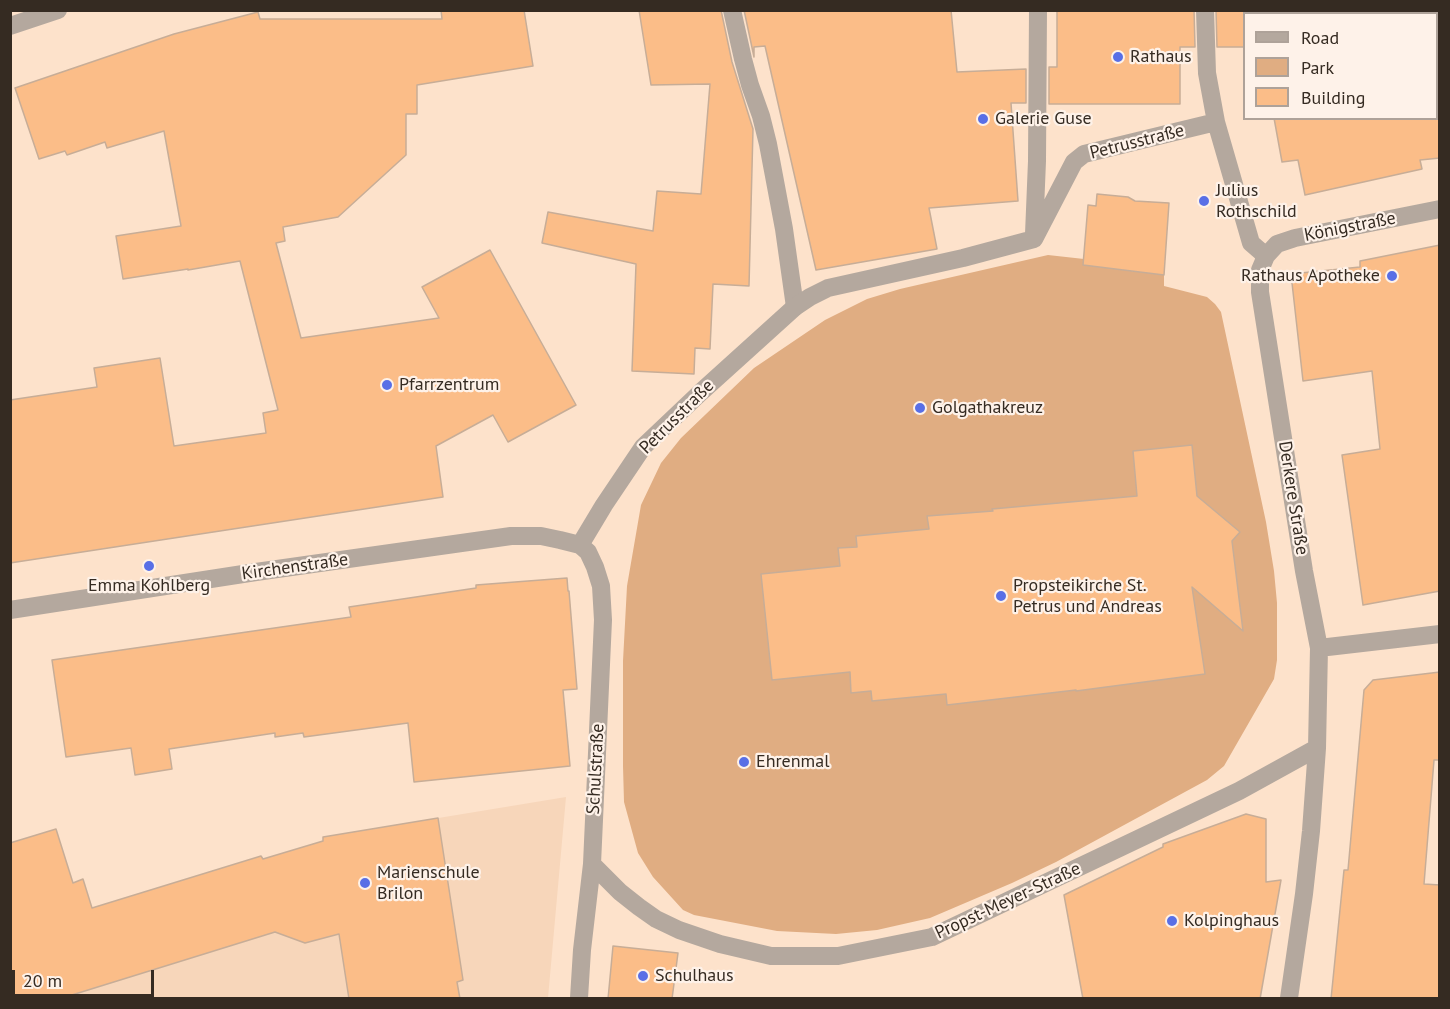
<!DOCTYPE html>
<html>
<head>
<meta charset="utf-8">
<style>
	body { margin:0 }
	#map { position:relative; width:1450px; height:1009px; overflow:hidden; background:#fde2cb; font-family:"PT Sans",sans-serif }
	canvas { display:block }
	.frame { position:absolute; inset:0; border:12px solid #352b22; pointer-events:none }
	.legend { position:absolute; left:1243px; top:12px; width:195px; height:108px; box-sizing:border-box; background:#fef2e9; border:2px solid #aea299; margin:0; padding:8px 10px; list-style:none; font-size:18px; color:#352b22 }
	.legend li { display:flex; align-items:center; gap:12px; height:30px }
	.legend b { width:30px; border:2px solid #aea299 }
	.scale { position:absolute; left:12px; top:970px; width:142px; height:27px; box-sizing:border-box; border:3px solid #352b22; border-top:0; padding-left:8px; font-size:18px; line-height:21px; white-space:nowrap; color:#352b22; -webkit-text-stroke:4px #fef2e9; paint-order:stroke }
</style>
</head>
<body>
<div id="map">
<canvas width="1450" height="1009"></canvas>
<div class="frame"></div>
<ul class="legend">
<li><b style="height:8px;background:#b4a89e"></b>Road</li>
<li><b style="height:16px;background:#e0ad82"></b>Park</li>
<li><b style="height:16px;background:#fbbd88"></b>Building</li>
</ul>
<div class="scale">20 m</div>
</div>
<script>
const context = document.querySelector('canvas').getContext('2d');
context.lineJoin = 'round';
function paint(path, color) { context.fillStyle = color; context.fill(path, 'evenodd'); }
const shape = rows => new Path2D(rows.map(r => 'M' + r).join(''));
function stroke(path, color, width, dash) { context.strokeStyle = color; context.lineWidth = width; context.lineCap = dash ? 'butt' : 'round'; context.setLineDash(dash || []); context.stroke(path); }
function write(font, color, halo, rows, align = 'center') {
  context.font = font + ' "PT Sans",sans-serif'; context.lineWidth = 4.5; context.setLineDash([]); context.textBaseline = 'middle'; context.strokeStyle = halo; context.fillStyle = color; for (const [text, x, y, turn = 0] of rows) {
    context.save(); context.translate(x, y); context.rotate((+turn || 0) * Math.PI / 180); context.textAlign = isNaN(turn) ? turn : align; if (halo) context.strokeText(text, 0, 0); context.fillText(text, 0, 0); context.restore();
  }
}
paint(shape([
	[566,797,548,998,11,998,11,933,261,856,263,859,323,841,323,837]
]), '#f7d6ba');
paint(shape([
	[1048,255,1084,259,1084,265,1164,275,1164,286,1207,297,1215,304,1221,312,1266,522,1274,571,1277,603,1277,660,1274,679,1224,766,1207,780,1056,862,1012,883,930,918,877,930,836,934,777,931,694,915,683,910,653,877,638,853,624,802,623,766,623,661,627,586,641,505,661,463,681,438,754,368,825,320,867,299,900,289]
]), '#e0ad82');
const building = shape([
	[441,10,524,10,533,66,417,85,417,114,406,114,406,155,338,217,283,227,285,241,276,243,301,338,439,318,422,287,490,250,576,405,508,442,493,415,436,446,443,497,10,563,10,400,97,387,94,368,160,358,174,446,266,433,263,413,278,410,240,261,188,270,188,269,123,279,116,236,181,226,164,131,107,148,105,142,67,155,65,151,39,159,15,88,174,34,258,12,260,19,442,19,441,10],
	[639,10,721,10,732,62,753,129,749,286,713,284,710,349,695,348,694,374,632,371,636,264,542,243,548,212,653,231,657,191,701,194,710,84,651,85,639,10],
	[744,10,951,10,957,72,1026,69,1026,103,1011,103,1018,201,929,208,937,249,816,270,765,46,754,47,754,57,744,10],
	[1057,10,1194,10,1195,47,1180,47,1180,104,1049,104,1049,67,1057,67,1057,10],
	[1216,10,1245,10,1245,47,1217,47,1216,10],
	[1274,118,1440,118,1440,158,1420,160,1422,169,1305,195,1298,160,1282,162,1274,118],
	[1097,194,1128,197,1135,201,1169,203,1164,275,1083,265,1088,205,1096,206,1097,194],
	[1440,245,1440,591,1363,605,1342,455,1380,449,1372,371,1303,381,1291,274,1360,267,1360,261,1440,245],
	[1192,445,1197,496,1240,532,1232,541,1243,631,1192,587,1205,674,1076,691,1076,690,947,705,946,694,872,701,871,691,851,693,850,672,772,680,761,574,840,566,838,548,857,547,856,536,929,529,927,516,993,511,992,509,1137,496,1133,451,1192,445],
	[567,578,568,591,569,591,577,689,563,690,570,766,414,782,408,723,304,737,303,733,275,737,275,733,169,749,172,769,135,775,131,748,66,757,52,660,351,617,349,607,476,588,476,585,567,578],
	[1440,672,1440,760,1434,760,1424,884,1440,885,1440,999,1331,999,1344,870,1348,870,1364,690,1373,680,1440,672],
	[1246,814,1266,819,1266,882,1281,880,1260,999,1083,999,1064,895,1163,847,1163,844,1246,814],
	[438,818,463,980,457,982,460,999,349,999,339,934,305,943,275,932,59,999,10,999,10,843,56,829,73,883,83,879,92,908,261,856,263,859,323,841,323,837,438,818],
	[613,946,678,953,672,999,608,999,613,946]
]);
paint(building, '#fbbd88');
stroke(building, '#c7ad97', 1.5);
stroke(shape([
	[732,10,743,59,750,85,761,116,768,144,784,229,795,307]
]), '#b4a89e', 18);
stroke(shape([
	[1205,10,1207,73,1216,122,1251,243,1266,256],
	[10,26,58,10],
	[1034,234,1037,161,1038,10],
	[580,545,604,505,643,447,701,392,795,307,810,297,828,288,963,258,1034,239,1074,162,1084,154,1216,122],
	[10,610,256,572,511,536,541,536,560,540,580,545,588,552,595,567,601,586,603,620,592,864,582,950,579,998],
	[1319,648,1440,634],
	[592,864,620,892,639,907,656,919,679,930,720,944,771,956,838,956,932,937,1239,791,1317,748],
	[1289,998,1304,894,1311,831,1317,748,1319,648,1304,571,1260,292,1260,270,1266,256,1277,244,1295,238,1440,209]
]), '#b4a89e', 18);
for (const [x, y, r, color] of [
	[1118,57,6,"#596fe6"],
	[983,119,6,"#596fe6"],
	[1204,201,6,"#596fe6"],
	[1392,276,6,"#596fe6"],
	[387,385,6,"#596fe6"],
	[920,408,6,"#596fe6"],
	[149,566,6,"#596fe6"],
	[1001,596,6,"#596fe6"],
	[744,762,6,"#596fe6"],
	[365,883,6,"#596fe6"],
	[1172,921,6,"#596fe6"],
	[643,976,6,"#596fe6"]
]) { const dot = new Path2D(); dot.arc(x, y, r, 0, 2 * Math.PI); context.fillStyle = color; context.fill(dot); stroke(dot, '#fef2e9', 2); }
write('18px', '#352b22', '#fef2e9', [
	["Rathaus",1130,57],
	["Galerie Guse",995,119],
	["Julius",1216,191],
	["Rothschild",1216,212],
	["Rathaus Apotheke",1380,276,"right"],
	["Pfarrzentrum",399,385],
	["Golgathakreuz",932,408],
	["Emma Kohlberg",149,586,"center"],
	["Propsteikirche St.",1013,586],
	["Petrus und Andreas",1013,607],
	["Ehrenmal",756,762],
	["Marienschule",377,873],
	["Brilon",377,894],
	["Kolpinghaus",1184,921],
	["Schulhaus",655,976]
], 'left');
write('18px', '#352b22', '#fef2e9', [
	["Petrusstraße",1137,142,-14],
	["Königstraße",1350,227,-11],
	["Petrusstraße",677,417,-45],
	["Derkere Straße",1293,498,81],
	["Kirchenstraße",295,567,-8],
	["Schulstraße",596,769,-87],
	["Propst-Meyer-Straße",1008,901,-25]
]);
</script>
</body>
</html>
